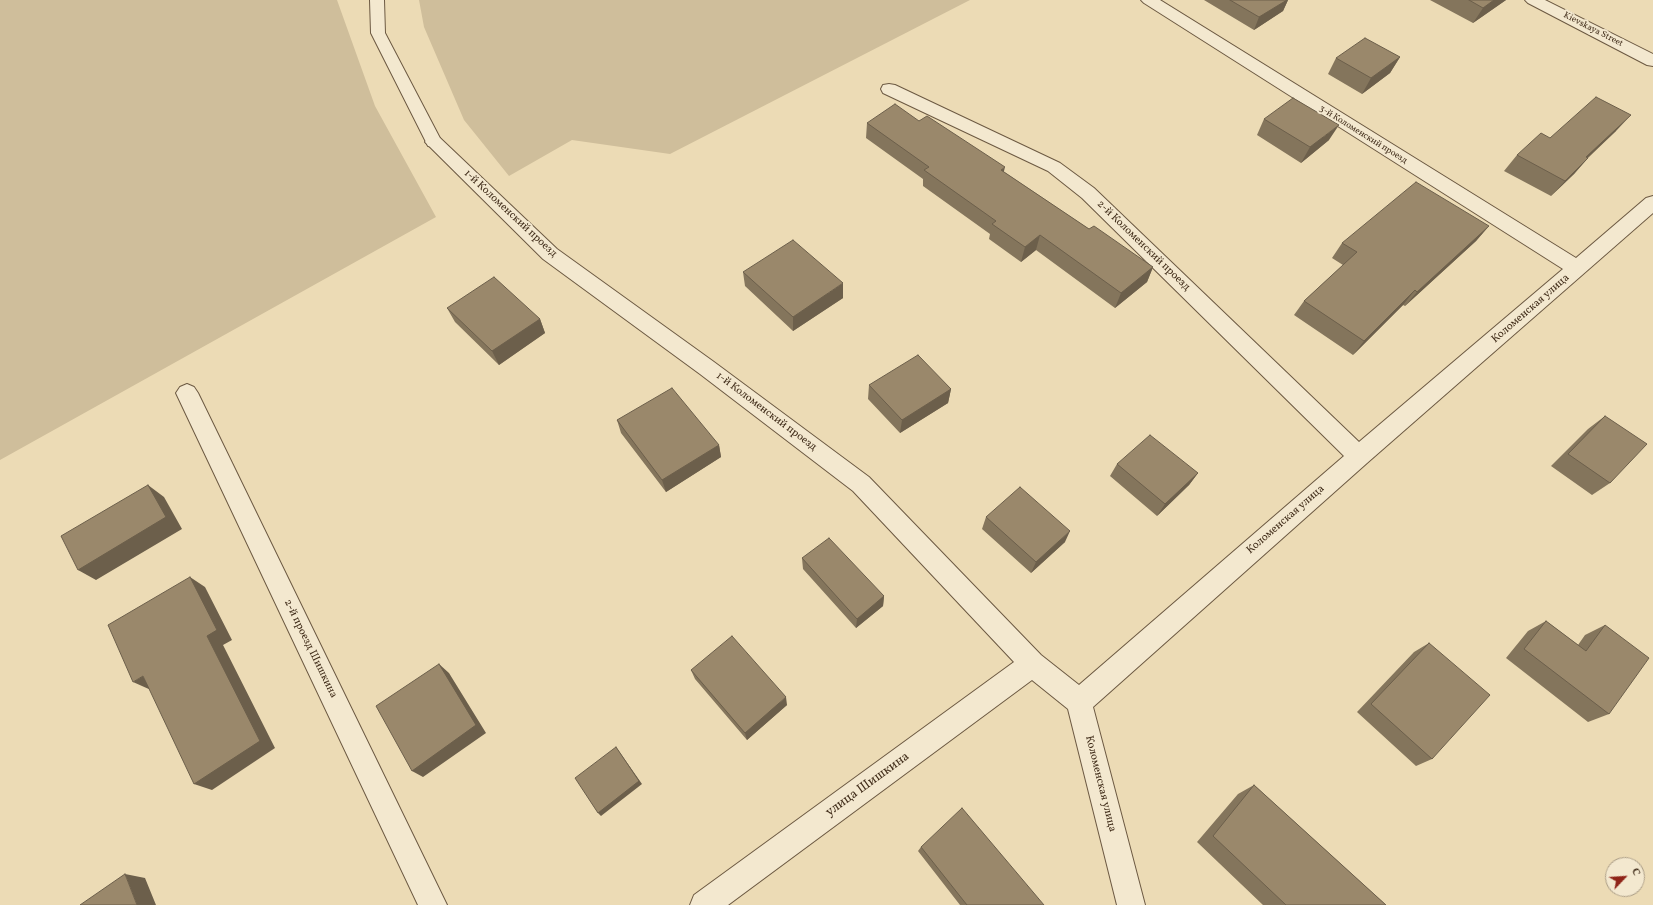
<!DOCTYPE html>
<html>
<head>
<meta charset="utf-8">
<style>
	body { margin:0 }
	#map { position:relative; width:1653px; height:905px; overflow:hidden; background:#ecdbb5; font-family:Vollkorn,serif }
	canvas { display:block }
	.north { position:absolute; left:1605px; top:857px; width:40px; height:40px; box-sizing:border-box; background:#f3e8cf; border:1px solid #ac9e87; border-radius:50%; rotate:65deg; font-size:11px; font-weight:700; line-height:16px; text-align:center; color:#422e1b }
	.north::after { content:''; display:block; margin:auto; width:14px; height:18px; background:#8f2418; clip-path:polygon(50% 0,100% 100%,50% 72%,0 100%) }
</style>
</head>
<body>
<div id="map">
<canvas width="1653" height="905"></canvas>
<div class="north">С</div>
</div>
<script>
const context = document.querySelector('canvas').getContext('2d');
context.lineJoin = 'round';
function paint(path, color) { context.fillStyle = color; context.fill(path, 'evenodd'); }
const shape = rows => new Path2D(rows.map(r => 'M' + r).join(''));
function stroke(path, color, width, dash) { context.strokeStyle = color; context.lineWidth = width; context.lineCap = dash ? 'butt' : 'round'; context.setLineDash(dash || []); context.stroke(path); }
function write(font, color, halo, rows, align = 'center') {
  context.font = font + ' Vollkorn,serif'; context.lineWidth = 4; context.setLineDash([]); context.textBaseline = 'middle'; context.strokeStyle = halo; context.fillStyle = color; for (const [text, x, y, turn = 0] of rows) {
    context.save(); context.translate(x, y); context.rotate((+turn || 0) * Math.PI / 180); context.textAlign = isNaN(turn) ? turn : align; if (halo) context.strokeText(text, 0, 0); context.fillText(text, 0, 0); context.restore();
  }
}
paint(shape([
	[0,0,337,0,375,106,436,217,0,460],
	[419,0,970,0,670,154,572,140,509,176,464,120,424,27]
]), '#cfbe9b');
const service = shape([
	[370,0,384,0,385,33,442,142,440,146,434,147,428,146,371,33,370,0]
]);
const minor = shape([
	[1141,0,1160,0,1576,258,1646,198,1653,196,1653,213,1367,463,1093,707,1145,905,1117,905,1068,709,1032,680,728,905,690,905,694,895,1014,662,853,491,700,374,543,259,425,142,428,138,434,136,440,138,557,249,714,362,869,477,1041,655,1079,685,1344,456,1082,198,1048,171,883,93,881,89,883,85,889,84,895,85,1060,163,1094,188,1359,442,1563,269,1144,3,1141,0],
	[1525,0,1545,0,1653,54,1653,66,1647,65,1528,3,1525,0],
	[187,384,194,387,198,393,447,905,418,905,176,393,180,387,187,384]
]);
stroke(service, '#6c5942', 2);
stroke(minor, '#6c5942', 2);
paint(service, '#f3e8cf');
paint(minor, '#f3e8cf');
paint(shape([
	[1204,0,1288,0,1283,11,1254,30],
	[1430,0,1506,0,1473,23],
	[1400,57,1390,73,1362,94,1328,74,1336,58],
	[1264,119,1329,140,1301,163,1257,135],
	[919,121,1004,172,1089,229,1153,267,1147,282,1115,308,1036,250,1021,262,989,239,990,234,923,186,923,179,866,138,867,123],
	[1616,131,1588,158,1574,174,1551,196,1504,171,1517,155,1550,138],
	[1489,226,1476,241,1405,306,1403,305,1353,355,1294,315,1304,301,1343,265,1332,258,1342,243],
	[743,272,843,298,793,331,745,286],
	[447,308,540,319,545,333,499,365,455,322],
	[869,385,951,389,948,403,900,433,868,399],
	[1605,416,1610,483,1592,495,1551,466,1588,429],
	[617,420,719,445,721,457,666,492,621,433],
	[1117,464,1198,473,1189,485,1157,516,1110,476],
	[986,517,1065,542,1031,573,982,529],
	[802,558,884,596,883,606,856,628,803,569],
	[1546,621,1578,645,1585,635,1605,625,1609,714,1588,722,1506,658,1528,631],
	[1429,643,1432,759,1416,766,1357,712,1414,652],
	[691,670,787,705,747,740,695,679],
	[1254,785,1386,905,1263,905,1197,842,1238,794],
	[921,847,1044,905,960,905,918,851]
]), '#84755c');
paint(shape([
	[1287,0,1288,0,1283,11,1254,30,1259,17],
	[1494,0,1506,0,1473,23,1483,8],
	[1400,57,1390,73,1362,94,1371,78],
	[1631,115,1616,131,1572,172,1586,157],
	[1339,125,1329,140,1301,163,1310,147],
	[1588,158,1574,174,1551,196,1565,181],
	[1005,167,1001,183,1001,170],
	[1489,226,1476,241,1405,306,1417,292],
	[1040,235,1036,250,1021,262,1025,247],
	[1153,267,1147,282,1115,308,1121,293],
	[843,283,843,298,793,331,793,317],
	[1415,290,1403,305,1353,355,1364,341],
	[540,319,545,333,499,365,492,351],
	[951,389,948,403,900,433,902,420],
	[719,445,721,457,666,492,662,480],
	[1198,473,1189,485,1157,516,1165,504],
	[148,485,164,497,182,529,96,580,78,570],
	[1070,531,1065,542,1031,573,1036,562],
	[190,577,205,587,232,640,223,645,275,748,212,790,194,784,207,636],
	[884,596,883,606,856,628,857,619],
	[439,664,449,673,486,733,423,777,412,771],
	[143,676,151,690,133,682],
	[786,697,787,705,747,740,745,733],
	[616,747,642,784,601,816,598,813],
	[125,874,145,878,156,905,137,905]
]), '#6c5f4b');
const building = shape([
	[1230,0,1287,0,1259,17,1230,0],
	[1469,0,1494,0,1483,8,1469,0],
	[1365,38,1400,57,1371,78,1336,58,1365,38],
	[1596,97,1631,115,1586,157,1588,158,1565,181,1517,155,1541,133,1550,138,1596,97],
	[1293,98,1339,125,1310,147,1264,119,1293,98],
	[895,104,919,121,927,116,1005,167,1001,170,1089,229,1094,226,1153,267,1121,293,1040,235,1025,247,992,224,996,221,924,170,929,167,867,123,895,104],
	[1416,182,1489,226,1417,292,1415,290,1364,341,1304,301,1357,252,1342,243,1416,182],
	[793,240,843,283,793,317,743,272,793,240],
	[494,277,540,319,492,351,447,308,494,277],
	[918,355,951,389,902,420,869,385,918,355],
	[672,388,719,445,662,480,617,420,672,388],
	[1605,416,1647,444,1610,483,1568,454,1605,416],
	[1150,435,1198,473,1165,504,1117,464,1150,435],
	[148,485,166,517,78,570,61,536,148,485],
	[1020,487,1070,531,1036,562,986,517,1020,487],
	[829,538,884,596,857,619,802,558,829,538],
	[190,577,217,630,207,636,260,741,194,784,143,676,133,682,108,625,190,577],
	[1546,621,1586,651,1605,625,1649,658,1609,714,1524,649,1546,621],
	[732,636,786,697,745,733,691,670,732,636],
	[1429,643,1490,695,1432,759,1371,704,1429,643],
	[439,664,476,725,412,771,376,706,439,664],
	[616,747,639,781,598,813,575,778,616,747],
	[1254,785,1386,905,1286,905,1213,836,1254,785],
	[962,808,1044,905,967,905,921,847,962,808],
	[125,874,137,905,80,905,125,874]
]);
paint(building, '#9a886b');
stroke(building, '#6c5f4b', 1);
write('9px', '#422e1b', '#f3e8cf', [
	["Kievskaya Street",1593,30,27],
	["3-й Коломенский проезд",1363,135,32]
]);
write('11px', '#422e1b', '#f3e8cf', [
	["1-й Коломенский проезд",510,214,43],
	["2-й Коломенский проезд",1143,246,44],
	["Коломенская улица",1531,309,-41],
	["1-й Коломенский проезд",766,412,37],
	["Коломенская улица",1286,520,-41],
	["2-й проезд Шишкина",310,649,64],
	["Коломенская улица",1100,784,76]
]);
write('13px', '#422e1b', '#f3e8cf', [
	["улица Шишкина",868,785,-36]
]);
</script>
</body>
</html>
